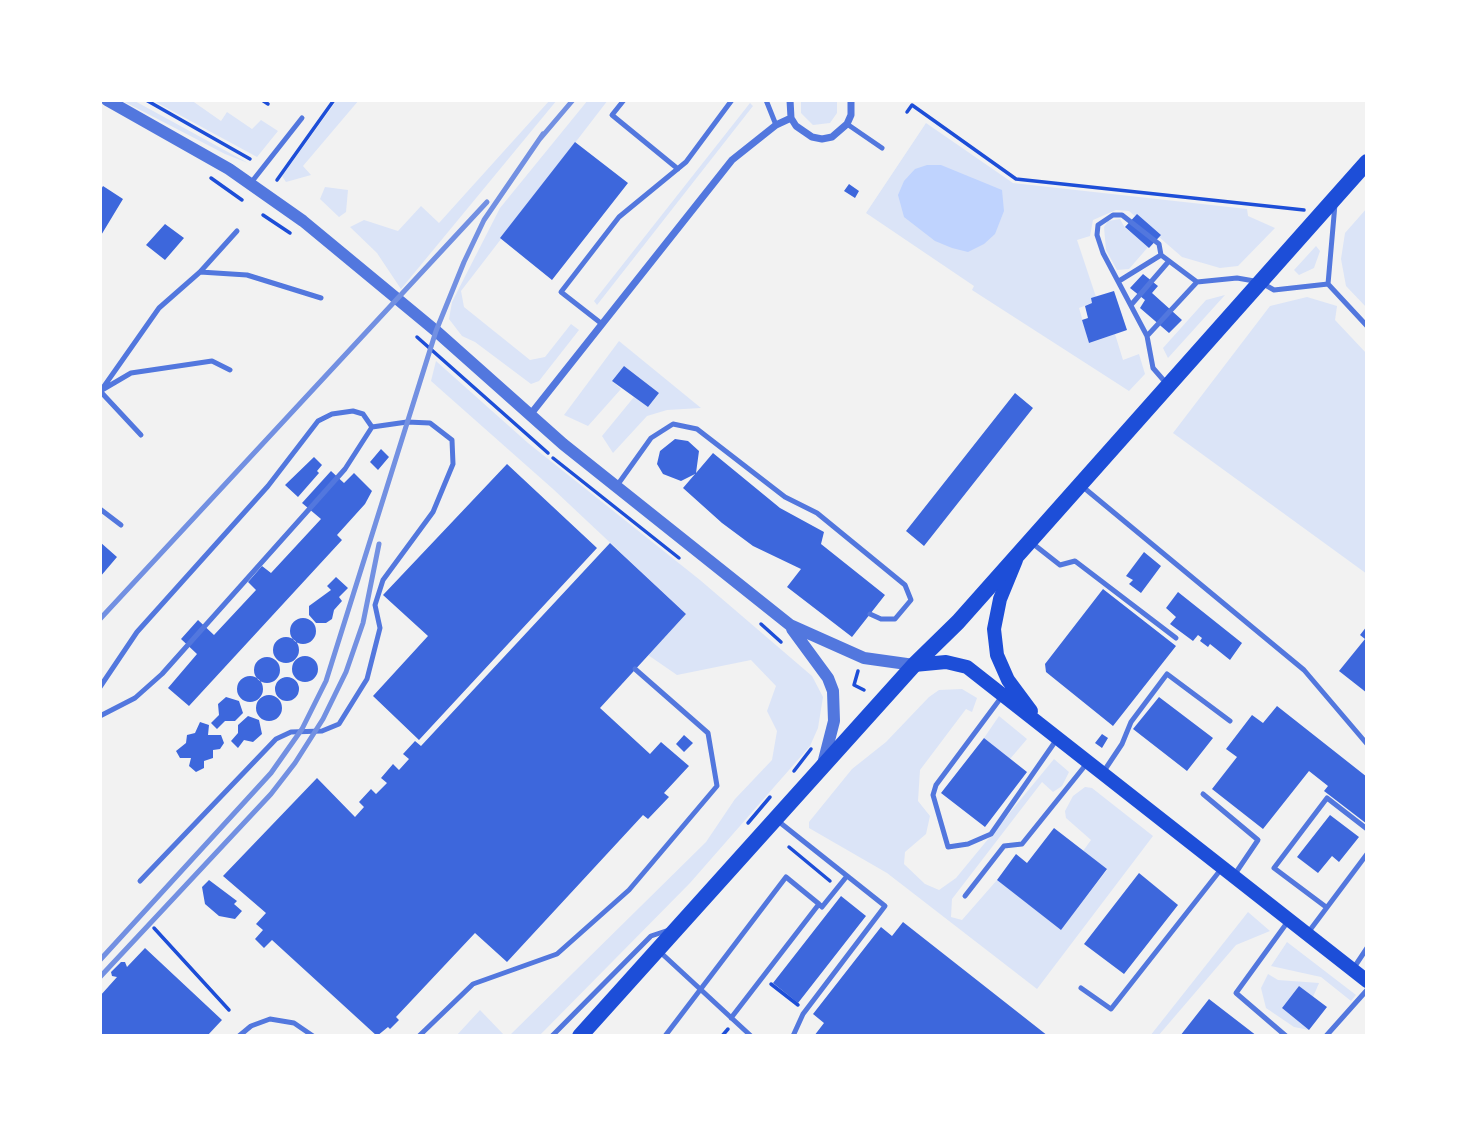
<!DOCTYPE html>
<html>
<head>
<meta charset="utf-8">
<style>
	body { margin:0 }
	#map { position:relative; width:1467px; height:1136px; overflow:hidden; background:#f2f2f2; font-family:"Public Sans",sans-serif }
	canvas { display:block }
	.frame { position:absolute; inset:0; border:102px solid #fff; pointer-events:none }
</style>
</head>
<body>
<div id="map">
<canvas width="1467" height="1136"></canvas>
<div class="frame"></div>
</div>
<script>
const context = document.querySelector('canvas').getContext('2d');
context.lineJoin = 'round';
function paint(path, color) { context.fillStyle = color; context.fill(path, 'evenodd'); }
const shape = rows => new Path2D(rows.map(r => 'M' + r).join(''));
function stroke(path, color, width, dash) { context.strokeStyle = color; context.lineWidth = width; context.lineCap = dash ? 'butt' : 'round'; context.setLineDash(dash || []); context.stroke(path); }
paint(shape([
	[121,100,133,100,248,163,225,154],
	[152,100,191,100,221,121,227,112,252,129,261,120,278,131,257,157],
	[337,100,359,100,303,166,311,175,286,182,282,176],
	[550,100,557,100,401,289,377,253,350,227,364,220,398,231,421,206,439,223],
	[588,100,608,100,461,291,464,307,530,360,545,357,571,324,579,330,539,381,531,384,475,342,462,336,449,319,452,302,500,208],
	[801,100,837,100,837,113,830,123,813,125,801,113],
	[750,103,753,106,597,305,594,301],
	[926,123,1013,183,1247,209,1248,216,1275,228,1238,266,1220,268,1182,257,1129,211,1116,210,1093,220,1090,236,1077,240,1096,297,1092,303,1079,308,1089,343,1115,334,1123,360,1139,354,1145,374,1129,391,972,290,974,286,866,213],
	[325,187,348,190,346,212,339,217,320,199],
	[1367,208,1367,308,1346,286,1341,259,1345,233],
	[1120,219,1125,228,1149,246,1129,269,1117,270,1106,250,1104,227,1108,221],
	[1316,246,1320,251,1314,268,1299,275,1294,270],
	[1225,295,1168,358,1163,348,1206,300],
	[1307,297,1337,306,1335,320,1367,354,1367,574,1173,433,1270,306],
	[619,341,701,408,667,410,647,416,613,453,602,436,634,397,648,407,659,393,624,366,612,381,621,389,588,426,564,415],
	[436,361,528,443,700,580,812,676,823,697,818,728,810,746,690,883,539,1036,509,1036,706,842,735,799,772,760,777,731,767,711,776,686,751,660,677,675,648,655,686,614,553,489,431,381],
	[962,689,977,698,972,712,966,709,920,770,918,801,930,816,926,834,905,852,904,864,925,884,939,890,956,878,1054,759,1069,772,1062,786,1053,792,1042,782,952,899,951,917,962,920,997,880,1061,929,1107,870,1083,851,1091,840,1066,818,1065,811,1073,796,1085,787,1092,788,1153,836,1037,989,887,873,809,828,809,822,852,769,886,742,929,697,939,690],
	[999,716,1027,739,1010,759,984,738],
	[1248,912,1270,931,1236,945,1158,1036,1150,1036],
	[1287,942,1356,995,1351,1001,1321,977,1271,966],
	[1268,974,1278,980,1319,983,1313,997,1299,986,1282,1008,1309,1030,1294,1027,1266,1008,1261,988],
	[480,1010,505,1036,456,1036]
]), '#dbe4f7');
paint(shape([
	[927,165,941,165,1002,190,1004,211,995,234,984,244,968,252,952,248,935,241,904,217,898,195,904,181,915,169]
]), '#bfd3fe');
paint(shape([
	[575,142,628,183,552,280,500,238],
	[849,184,859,191,855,198,844,191],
	[103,186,123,199,100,237,100,191],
	[1137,214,1161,235,1149,248,1125,227],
	[165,224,184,238,165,260,146,245],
	[1143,274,1158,286,1152,293,1182,320,1169,333,1140,308,1145,300,1130,288],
	[1114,291,1127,330,1089,343,1082,320,1088,318,1085,306,1092,303,1091,298],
	[624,366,659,393,648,407,612,381],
	[1015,393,1033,408,924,546,906,531],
	[675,439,688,441,699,451,696,473,713,453,780,508,824,532,821,544,885,595,852,637,787,587,801,569,753,546,722,523,683,488,695,474,681,481,663,474,657,464,660,451],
	[381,449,389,457,378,470,370,462],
	[314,457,322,465,317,471,319,473,298,497,285,485],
	[507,464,597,548,419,740,373,696,428,636,383,595],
	[331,471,344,483,354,473,372,491,365,504,337,535,342,540,189,706,168,688,197,654,181,639,198,620,214,635,256,590,248,582,262,566,271,573,321,519,302,503],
	[100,542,117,557,100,577],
	[610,543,686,614,600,708,650,754,661,742,689,766,664,793,669,797,648,819,643,815,507,962,475,933,396,1017,399,1020,390,1029,388,1027,377,1036,272,940,264,948,255,939,263,930,256,924,266,913,223,876,317,778,355,817,364,807,359,802,371,789,376,794,387,783,381,778,393,764,399,770,409,759,403,754,415,741,421,746],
	[1144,552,1161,566,1141,593,1129,584,1133,580,1126,576],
	[336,577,348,588,339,597,342,601,334,610,332,619,326,623,316,623,309,615,309,606,331,590,327,586],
	[1103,589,1176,646,1113,726,1046,672,1045,664],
	[1178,592,1242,643,1230,660,1210,644,1208,647,1200,641,1202,638,1198,635,1193,641,1170,624,1176,617,1166,608],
	'290 631a13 13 0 1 1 26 0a13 13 0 1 1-26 0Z',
	[1367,626,1367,693,1339,671,1365,639,1360,635],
	'273 650a13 13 0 1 1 26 0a13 13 0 1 1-26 0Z',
	'292 669a13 13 0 1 1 26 0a13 13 0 1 1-26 0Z',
	'254 670a13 13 0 1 1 26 0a13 13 0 1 1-26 0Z',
	'237 689a13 13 0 1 1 26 0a13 13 0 1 1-26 0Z',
	'275 689a12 12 0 1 1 24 0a12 12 0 1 1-24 0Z',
	'256 708a13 13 0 1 1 26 0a13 13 0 1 1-26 0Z',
	[226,697,239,701,243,713,235,721,225,721,217,729,211,723,219,715,218,704],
	[1159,697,1213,738,1187,771,1133,729],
	[1277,706,1367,777,1367,824,1324,791,1328,786,1309,771,1263,829,1212,789,1237,757,1226,749,1252,715,1263,723],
	[248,716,259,720,262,734,253,742,244,740,238,748,231,741,238,733,238,725],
	[200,722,209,725,208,735,221,735,224,743,220,749,213,750,213,758,204,761,204,768,196,772,189,766,191,758,180,758,176,751,186,743,187,735,195,733],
	[1102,734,1108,738,1102,748,1095,743],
	[684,735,693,743,684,752,676,744],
	[984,738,1027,772,985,827,941,793],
	[1330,815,1359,837,1339,862,1332,856,1318,873,1297,857],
	[1054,828,1107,869,1061,930,997,880,1016,854,1027,863],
	[1139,873,1178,905,1124,974,1084,944],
	[209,880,237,901,234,904,242,911,235,919,219,916,205,904,202,887],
	[841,896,866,916,798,1003,773,983],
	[903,922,1048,1036,814,1036,824,1023,813,1014,881,927,892,936],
	[145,948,222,1020,207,1036,100,1036,100,996,117,977,112,976,111,972,121,962,125,962,127,967],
	[1299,986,1327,1007,1309,1030,1282,1008],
	[1209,999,1257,1036,1180,1036]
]), '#3d67dc');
stroke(shape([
	[146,100,250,159],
	[262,100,268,104],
	[907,112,912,105,1016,179,1304,210],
	[211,178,242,200],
	[277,180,334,100],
	[263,215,290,233],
	[417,337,548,453],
	[553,458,679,558],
	[761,624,781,642],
	[858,671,854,685,864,690],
	[794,771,811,749],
	[748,823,770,797],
	[789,847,830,881],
	[154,928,229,1010],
	[771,984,798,1005],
	[722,1036,728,1029]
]), '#1d4ed8', 3.5);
stroke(shape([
	[624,100,612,115,678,169],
	[766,100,776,125],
	[847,124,882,148],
	[250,184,302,118],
	[200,272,237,231],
	[1119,281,1161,255,1197,282],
	[1328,284,1367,326],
	[1131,305,1169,261],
	[602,324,561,292,619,217,686,162,732,100],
	[1147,336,1103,253,1097,235,1098,225,1113,215,1122,215,1159,244,1161,255],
	[1166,383,1153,368,1147,336,1197,282,1237,278,1260,282,1274,290,1328,284,1335,204],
	[102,390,131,373,212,361,230,370],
	[100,391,141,435],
	[100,392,159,308,200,272,247,275,321,298],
	[616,487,651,438,673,424,697,429,785,497,817,513,905,585,911,600,895,619,881,619,870,614],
	[1083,487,1304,670,1367,744],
	[100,509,121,525],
	[1032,543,1060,565,1075,561,1176,638],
	[100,687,137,632,268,486,318,421,332,414,353,411,363,414,372,427,345,469,162,674,135,698,100,716],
	[1003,695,936,785,933,795,948,847,968,844,991,834,1057,739],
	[1104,771,1122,744,1131,722,1167,674,1230,721],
	[1203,794,1258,840,1235,874],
	[778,821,885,906,803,1014,793,1036],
	[140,881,276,739,291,732,322,731,339,724,367,679,380,628,375,605,383,580,433,512,453,464,452,440,430,423,407,422,372,427],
	[965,896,1004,846,1022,844,1088,762],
	[820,905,822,907,847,876],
	[1326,907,1274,868,1327,798,1367,829],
	[1307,934,1367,854],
	[659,951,751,1036],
	[1353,969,1367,948],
	[1081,988,1111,1009,1222,868],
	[239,1036,251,1026,270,1019,294,1023,313,1036],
	[419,1036,473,984,557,954,629,890,717,786,708,733,635,669],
	[552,1036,651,936,669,930],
	[665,1036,786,877,819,904,731,1018],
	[1286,1036,1236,993,1289,920],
	[1326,1036,1367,990]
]), '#5277de', 5);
stroke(shape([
	[790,100,791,118,796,126,812,137,822,139,832,137,847,124,851,115,851,100],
	[530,415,732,160,776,125,791,118]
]), '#5277de', 7);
stroke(shape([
	[107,100,229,169,303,221,436,331,563,444,790,625,864,658,914,665],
	[792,629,828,678,833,691,834,721,823,764]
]), '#5277de', 12);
stroke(shape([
	[1016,560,1000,599,994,629,997,655,1008,680,1031,711],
	[914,665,946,662,967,667,1367,981]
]), '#1d4ed8', 14);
stroke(shape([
	[580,1036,914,665,958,622,1367,162]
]), '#1d4ed8', 16);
stroke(shape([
	[539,140,573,100],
	[100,619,487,202],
	[100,960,271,773,302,729,326,681,436,331,464,262,484,220,543,134],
	[100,977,271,794,295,763,323,719,346,672,363,623,379,544]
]), '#7290e2', 5);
</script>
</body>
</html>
